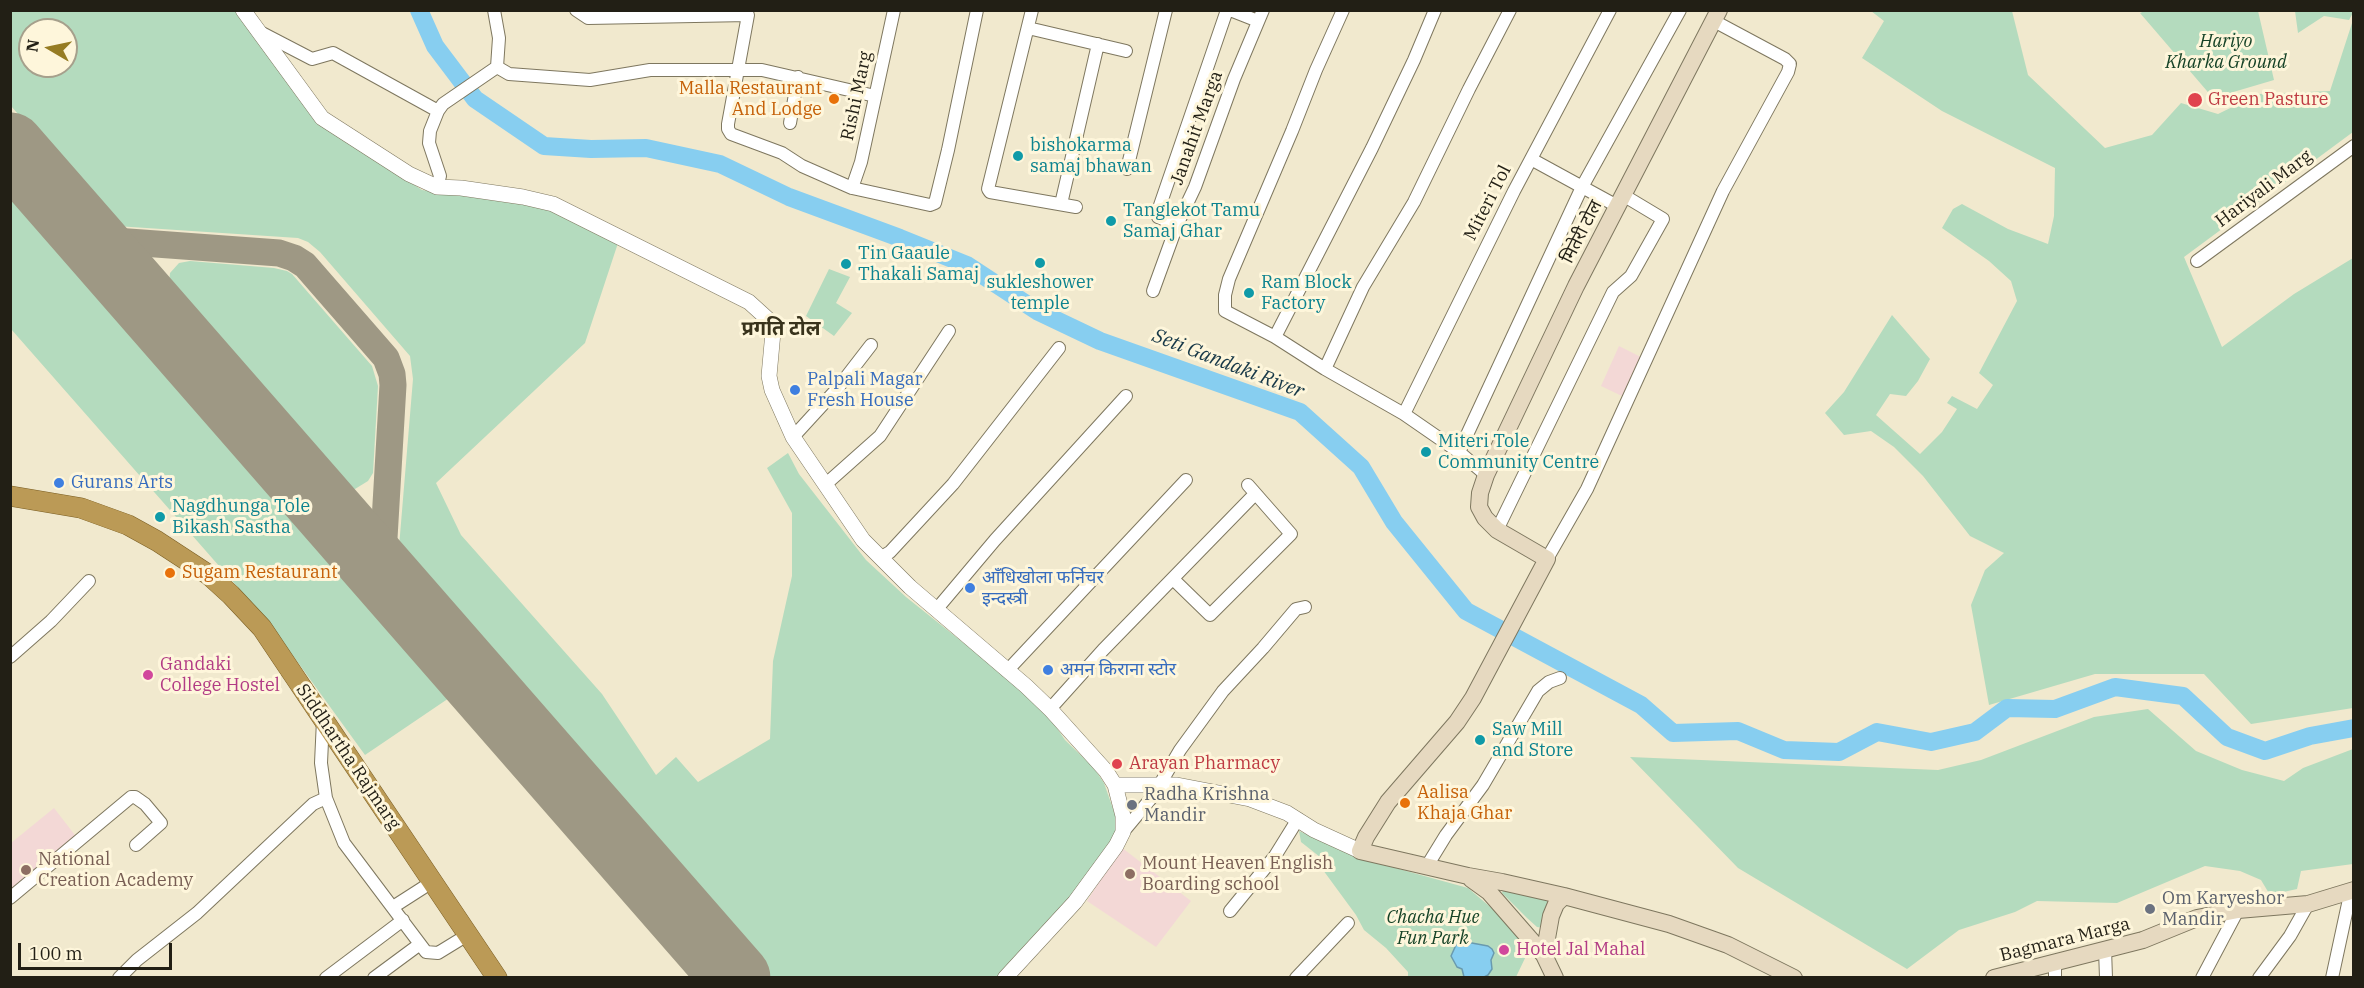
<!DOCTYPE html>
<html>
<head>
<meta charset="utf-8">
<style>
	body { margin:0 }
	#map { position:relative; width:2364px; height:988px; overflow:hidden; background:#f1e9ce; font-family:"IBM Plex Serif",serif }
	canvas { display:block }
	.frame { position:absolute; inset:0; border:12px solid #221f15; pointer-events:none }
	.north { position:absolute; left:18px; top:18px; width:60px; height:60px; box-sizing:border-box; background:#fef6db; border:2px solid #a6a08c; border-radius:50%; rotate:279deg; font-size:16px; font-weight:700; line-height:24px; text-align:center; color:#221f15 }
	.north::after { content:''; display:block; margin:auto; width:21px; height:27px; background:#967c23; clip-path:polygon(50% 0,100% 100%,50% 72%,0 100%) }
	.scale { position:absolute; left:18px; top:943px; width:154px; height:27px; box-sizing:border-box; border:3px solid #221f15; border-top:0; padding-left:8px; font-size:18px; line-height:21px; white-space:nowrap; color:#221f15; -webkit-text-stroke:4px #fef6db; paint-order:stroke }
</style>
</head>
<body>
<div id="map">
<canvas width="2364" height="988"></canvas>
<div class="frame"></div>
<div class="north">N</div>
<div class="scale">100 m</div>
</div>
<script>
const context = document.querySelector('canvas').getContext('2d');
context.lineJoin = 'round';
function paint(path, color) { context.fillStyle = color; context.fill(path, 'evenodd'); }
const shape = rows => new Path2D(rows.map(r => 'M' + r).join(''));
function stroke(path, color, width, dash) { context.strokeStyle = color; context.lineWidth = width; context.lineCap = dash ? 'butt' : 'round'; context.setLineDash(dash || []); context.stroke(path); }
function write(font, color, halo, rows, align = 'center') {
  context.font = font + ' "IBM Plex Serif","Noto Sans Devanagari",serif'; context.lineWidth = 6; context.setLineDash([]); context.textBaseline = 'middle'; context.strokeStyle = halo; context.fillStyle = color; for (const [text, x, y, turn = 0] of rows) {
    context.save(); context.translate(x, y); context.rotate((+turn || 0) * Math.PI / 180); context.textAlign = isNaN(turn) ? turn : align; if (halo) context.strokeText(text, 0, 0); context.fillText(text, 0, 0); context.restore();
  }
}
paint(shape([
	[1619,346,1645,359,1626,398,1601,386],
	[54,808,78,839,11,896,11,843],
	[1121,847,1191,901,1156,947,1087,901]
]), '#f3d8d6');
paint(shape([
	[2147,10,2258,11,2274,80,2213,98,2140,13],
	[10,11,238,11,315,119,422,190,553,209,618,243,585,343,436,483,461,535,602,694,656,775,676,757,698,782,770,739,773,661,792,576,792,513,767,468,788,453,799,474,866,560,906,597,1035,700,1051,719,1065,740,1094,768,1104,783,1118,823,1116,835,1074,897,999,977,770,977,399,547,413,379,410,356,320,252,308,242,298,238,116,226,11,106],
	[30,30,66,30,66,66,30,66],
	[1871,11,2012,11,2028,75,2105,148,2152,135,2181,103,2218,114,2259,94,2330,91,2353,20,2353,132,2184,257,2222,347,2294,294,2353,258,2353,708,2251,724,2204,674,2095,674,1989,705,1971,605,1985,570,2004,553,1970,536,1923,476,1894,447,1871,431,1844,435,1825,413,1844,392,1892,315,1930,359,1918,381,1906,396,1890,394,1876,415,1920,454,1942,432,1957,409,1947,403,1952,396,1977,409,1993,385,1979,373,2017,301,2011,281,1989,261,1942,228,1953,209,1962,204,2008,229,2048,244,2054,216,2055,168,1942,111,1862,58,1884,21],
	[2295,11,2353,10,2354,11,2349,20,2324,16,2298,33],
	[10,186,455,694,365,755,270,624,11,329],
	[190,261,274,268,287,271,292,274,372,366,378,386,373,473,368,481,355,489,339,487,171,295,169,284,170,273,179,263],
	[829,269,850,277,836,303,852,313,834,336,806,316],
	[2148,709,2196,751,2242,770,2284,781,2303,768,2353,749,2353,864,2301,871,2297,889,2270,895,2261,880,2240,871,2205,866,2117,903,2037,901,2015,912,1959,930,1907,969,1738,868,1630,757,1938,770,1981,760,2094,717],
	[1299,831,1370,861,1468,888,1501,916,1525,942,1527,954,1516,977,1408,977,1408,972,1386,948,1364,930,1356,915,1323,870,1320,857,1301,842],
	[1503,890,1546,899,1548,903,1544,928,1537,927,1527,918,1502,893]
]), '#b4dbbe');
const water = shape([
	[1461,941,1488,946,1492,949,1494,953,1491,960,1492,969,1488,975,1484,977,1464,977,1462,969,1457,967,1451,956,1456,945,1461,941]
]);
paint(water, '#87cef0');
stroke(water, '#699aae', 1.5);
stroke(shape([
	[419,10,435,46,475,99,544,146,591,149,646,148,720,164,789,197,900,238,967,265,1037,311,1100,341,1300,412,1361,467,1394,522,1466,611,1641,705,1673,733,1738,731,1784,750,1839,752,1877,732,1931,742,1975,732,2007,708,2055,709,2115,687,2183,696,2227,737,2265,751,2310,736,2354,728]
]), '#87cef0', 18);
stroke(shape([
	[81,228,92,235,115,241,279,253,294,258,305,265,386,358,392,374,393,385,384,538,385,565,391,583]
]), '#9e9884', 27);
stroke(shape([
	[10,147,736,978]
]), '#9e9884', 69);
const minor = shape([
	[494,10,499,38,497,67,509,74,590,80,650,70,762,70,875,96],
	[576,10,588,18,748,15,728,124,728,129,731,134,782,153,802,166,852,188,930,205,935,203,948,150,977,10],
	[1032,10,988,189,990,192,1076,207],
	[1230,10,1258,21],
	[1343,10,1316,70,1292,131,1229,279,1225,295,1225,311,1275,337,1325,369,1404,414,1459,452,1486,475],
	[1028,28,1126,51],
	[260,32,312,59,333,53,438,111],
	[790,123,798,77],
	[1531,159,1617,206],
	[1127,169,1166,10],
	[437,187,440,176,429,143,430,131,438,111,443,104,497,67],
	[852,188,861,162,894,10],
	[1061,204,1098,44],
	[1177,225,1158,217,1157,214,1227,10],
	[2197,261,2354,146],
	[1153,291,1177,225,1195,187,1234,79,1263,10],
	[1275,337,1372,148,1414,60,1435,10],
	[1325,369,1363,287,1414,202,1469,89,1510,10],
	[1404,414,1514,191,1610,10],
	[793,437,837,389,871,345],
	[1459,452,1582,187,1680,10],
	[826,484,880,436,949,331],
	[1497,530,1613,292,1631,276,1663,219,1623,195],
	[880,558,890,552,953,484,1059,348],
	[1547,559,1587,489,1723,191,1788,72,1790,64,1785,59,1714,21],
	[1173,579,1210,615,1291,534,1248,485],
	[936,610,995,540,1126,396],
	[10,657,51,621,89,581],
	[1007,671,1186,480],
	[1050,709,1103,650,1254,495],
	[323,720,321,763,326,798,344,843,426,952,438,953,469,934],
	[1123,832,1153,796,1180,750,1223,691,1263,648,1296,609,1305,607],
	[1427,866,1446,835,1483,785,1538,691,1549,682,1560,678],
	[10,898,131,797,135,797,145,804,161,823,136,845],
	[393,907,432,882],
	[1230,911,1275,856,1298,819],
	[2105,949,2106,978],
	[119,978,137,960,197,913,313,804,326,798],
	[326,978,403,920],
	[374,978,420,944],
	[1296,978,1348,923],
	[2055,978,2055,962],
	[2202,978,2238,910],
	[2259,978,2290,936,2308,904],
	[2332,978,2351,890]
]);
const tertiary = shape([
	[243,10,322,118,409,174,437,187,461,188,523,197,553,204,749,302,771,322,773,332,769,376,772,390,793,437,863,540,910,587,1026,686,1050,709,1106,771,1115,785,1123,816,1123,832,1116,846,1075,902,1005,978],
	[1115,785,1177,785,1250,799,1287,813,1314,830,1360,851]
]);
const secondary = shape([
	[1719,10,1576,286,1486,475,1480,493,1479,507,1485,518,1497,530,1547,559,1473,698,1457,722,1388,802,1366,837,1360,851,1468,876,1502,882,1564,896,1669,924,1728,945,1794,978],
	[1471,879,1489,892,1544,955,1555,978],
	[1544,955,1551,916,1556,904,1564,896],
	[1994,978,2143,940,2197,918,2238,910,2308,904,2354,890]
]);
const trunk = shape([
	[10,496,81,508,128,525,157,541,209,575,231,595,262,628,497,978]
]);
stroke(minor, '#7e775f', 14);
stroke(tertiary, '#7e775f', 16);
stroke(secondary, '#7e775f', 18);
stroke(trunk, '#7a5e24', 21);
stroke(minor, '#fff', 12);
stroke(tertiary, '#fff', 15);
stroke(secondary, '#e6d9c0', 16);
stroke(trunk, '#bb9a56', 20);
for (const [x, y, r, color] of [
	[834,99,6,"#e8710a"],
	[2195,100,8,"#e0444e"],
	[1018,156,6,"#0f9aa8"],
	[1111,221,6,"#0f9aa8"],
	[1040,263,6,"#0f9aa8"],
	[846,264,6,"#0f9aa8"],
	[1249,293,6,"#0f9aa8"],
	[795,390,6,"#3f7fe0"],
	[1426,452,6,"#0f9aa8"],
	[59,483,6,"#3f7fe0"],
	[160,517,6,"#0f9aa8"],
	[170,573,6,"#e8710a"],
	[970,588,6,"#3f7fe0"],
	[1048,670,6,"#3f7fe0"],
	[148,675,6,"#d1479c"],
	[1480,740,6,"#0f9aa8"],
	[1117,764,6,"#e0444e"],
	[1405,803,6,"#e8710a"],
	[1132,805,6,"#6b7280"],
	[26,870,6,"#8d6e63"],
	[1130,874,6,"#8d6e63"],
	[2150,909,6,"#6b7280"],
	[1504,950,6,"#d1479c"]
]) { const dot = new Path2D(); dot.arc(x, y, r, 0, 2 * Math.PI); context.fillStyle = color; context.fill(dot); stroke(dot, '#fef6db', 2); }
write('italic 18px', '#164327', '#fef6db', [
	["Hariyo",2226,42],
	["Kharka Ground",2226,63],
	["Chacha Hue",1433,918],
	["Fun Park",1433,939]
]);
write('18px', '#c56008', '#fef6db', [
	["Malla Restaurant",822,89,"right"],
	["And Lodge",822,110,"right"],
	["Sugam Restaurant",182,573],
	["Aalisa",1417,793],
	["Khaja Ghar",1417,814]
], 'left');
write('18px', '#221f15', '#fef6db', [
	["Rishi Marg",857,96,-78],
	["Janahit Marga",1197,128,-70],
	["Hariyali Marg",2264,189,-37],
	["Miteri Tol",1488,203,-63],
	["मितेरी टोल",1582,232,-63],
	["Siddhartha Rajmarg",348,757,56],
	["Bagmara Marga",2065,940,-14]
]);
write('18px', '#be3a42', '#fef6db', [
	["Green Pasture",2208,100],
	["Arayan Pharmacy",1129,764]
], 'left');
write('18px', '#0d838f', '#fef6db', [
	["bishokarma",1030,146],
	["samaj bhawan",1030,167],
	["Tanglekot Tamu",1123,211],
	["Samaj Ghar",1123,232],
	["Tin Gaaule",858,254],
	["Thakali Samaj",858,275],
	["sukleshower",1040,283,"center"],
	["temple",1040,304,"center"],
	["Ram Block",1261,283],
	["Factory",1261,304],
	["Miteri Tole",1438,442],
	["Community Centre",1438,463],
	["Nagdhunga Tole",172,507],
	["Bikash Sastha",172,528],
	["Saw Mill",1492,730],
	["and Store",1492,751]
], 'left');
write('18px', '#366cbe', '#fef6db', [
	["Palpali Magar",807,380],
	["Fresh House",807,401],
	["Gurans Arts",71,483],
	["आँधिखोला फर्निचर",982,578],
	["इन्दस्त्री",982,599],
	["अमन किराना स्टोर",1060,670]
], 'left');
write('18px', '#b23c85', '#fef6db', [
	["Gandaki",160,665],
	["College Hostel",160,686],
	["Hotel Jal Mahal",1516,950]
], 'left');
write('18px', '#5b616d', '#fef6db', [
	["Radha Krishna",1144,795],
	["Mandir",1144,816],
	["Om Karyeshor",2162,899],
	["Mandir",2162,920]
], 'left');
write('18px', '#785e54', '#fef6db', [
	["National",38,860],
	["Creation Academy",38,881],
	["Mount Heaven English",1142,864],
	["Boarding school",1142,885]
], 'left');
write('bold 20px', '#39331c', '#fef6db', [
	["प्रगति टोल",781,329]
]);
write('italic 20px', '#183948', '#fef6db', [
	["Seti Gandaki River",1228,364,21]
]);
</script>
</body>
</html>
